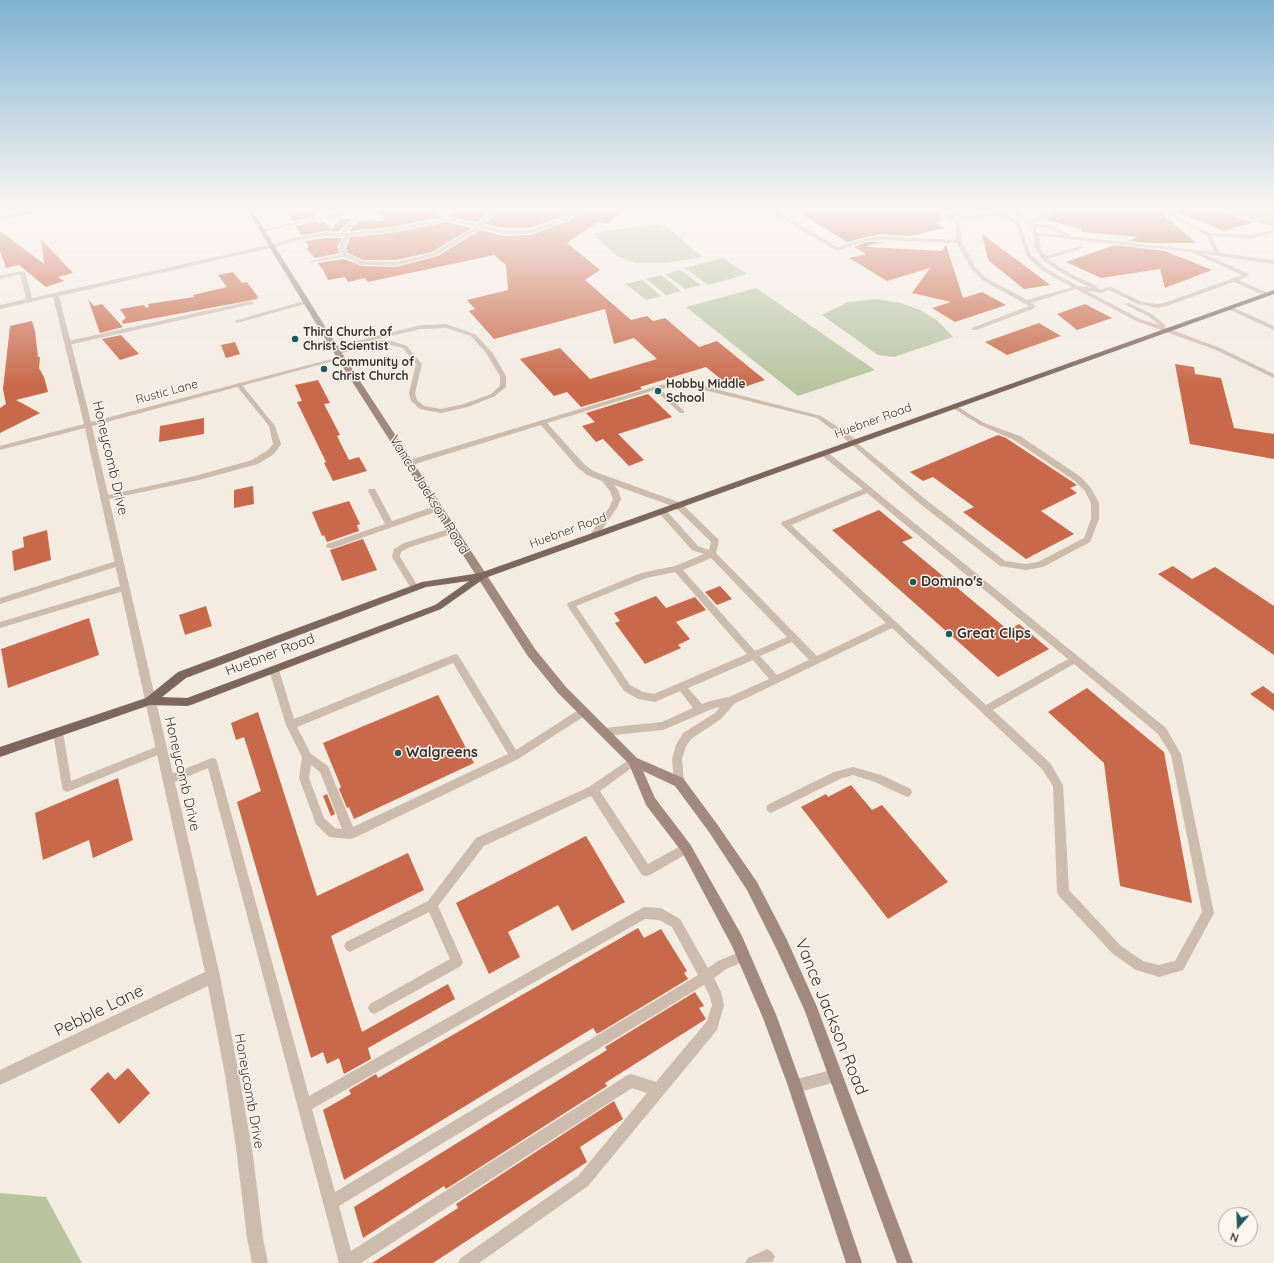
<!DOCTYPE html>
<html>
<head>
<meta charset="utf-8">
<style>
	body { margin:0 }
	#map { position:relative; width:1274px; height:1263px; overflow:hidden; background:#f4ebe1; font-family:Quicksand,sans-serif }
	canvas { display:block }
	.north { position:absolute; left:1218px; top:1207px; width:40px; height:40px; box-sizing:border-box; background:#fbf5ee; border:1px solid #aea6a0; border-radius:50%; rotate:199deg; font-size:11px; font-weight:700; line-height:16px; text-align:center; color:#3b302b }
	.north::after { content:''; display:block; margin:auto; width:14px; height:18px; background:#1f5a5e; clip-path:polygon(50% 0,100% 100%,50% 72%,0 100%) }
</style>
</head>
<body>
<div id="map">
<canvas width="1274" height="1263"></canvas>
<div class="north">N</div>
</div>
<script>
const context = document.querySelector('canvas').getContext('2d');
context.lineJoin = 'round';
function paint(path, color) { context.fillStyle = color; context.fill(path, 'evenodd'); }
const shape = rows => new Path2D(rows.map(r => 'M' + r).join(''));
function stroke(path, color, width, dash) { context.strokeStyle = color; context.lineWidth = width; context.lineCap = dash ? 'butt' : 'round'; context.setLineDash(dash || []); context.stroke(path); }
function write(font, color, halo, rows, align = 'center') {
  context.font = font + ' Quicksand,sans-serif'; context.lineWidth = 3; context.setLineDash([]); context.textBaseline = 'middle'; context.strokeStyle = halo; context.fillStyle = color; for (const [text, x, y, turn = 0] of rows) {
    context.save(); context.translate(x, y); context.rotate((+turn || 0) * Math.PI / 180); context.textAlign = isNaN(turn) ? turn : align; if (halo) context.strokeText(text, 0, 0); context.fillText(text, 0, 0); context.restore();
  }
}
paint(shape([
	[1226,210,1274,210,1274,228],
	[655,224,666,226,702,257,667,263,636,263,617,256,600,241,594,233],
	[723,258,747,274,708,285,685,268],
	[680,270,701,285,685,289,665,274],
	[661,275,681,291,666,295,646,279],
	[642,280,661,296,646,300,626,284],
	[756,288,875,370,798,396,686,307],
	[876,299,901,303,920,310,938,321,953,337,894,357,878,355,822,315,848,302],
	[0,1193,46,1197,82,1263,0,1263]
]), '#b8c4a0');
paint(shape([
	[285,210,312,210,316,217,293,221],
	[374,210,435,210,442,217,392,227,349,231,359,220,386,221],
	[456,210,491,210,478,222,447,217],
	[498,210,573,210,565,216,529,228,503,228,485,224],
	[580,210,623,210,608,224,597,222,567,243,600,270,585,280,631,320,647,316,653,321,665,318,699,347,717,341,765,380,738,389,726,379,722,380,706,367,640,387,642,389,581,407,567,392,554,396,520,359,560,348,590,379,657,359,634,338,614,344,605,309,494,339,469,311,475,309,467,300,508,290,506,265,494,255,368,282,365,278,348,282,345,277,328,280,322,268,321,268,318,263,344,259,362,266,396,267,438,256,480,230,503,236,531,235,571,220],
	[795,210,935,210,941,215,942,220,936,223,945,228,910,236,881,234,866,237,847,242],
	[1057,210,1158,210,1196,243,1148,243,1128,241,1138,237,1082,232,1081,229,1046,220],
	[1172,210,1219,210,1253,222,1224,231],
	[340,219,352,219,339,231,326,231,301,235,296,226,318,221,319,223,325,222,331,230],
	[447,222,471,228,432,252,396,260,363,260,348,253,346,248,350,237,392,233],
	[0,231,44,264,41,239,73,273,58,277,64,281,46,287,19,265,6,268,0,251],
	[982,234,1037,275,1050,285,1024,289,988,260],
	[326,238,342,238,337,247,340,253,315,258,306,248,309,247,305,241],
	[867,242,885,242,868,245,868,247,942,251,946,245,963,298,982,292,1006,305,955,322,932,308,951,302,912,293,930,268,887,281,849,258,866,254,854,247],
	[1115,245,1165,251,1212,270,1165,288,1160,269,1101,278,1066,262],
	[233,272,242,283,247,282,258,297,257,297,258,299,123,324,122,321,126,318,120,309,144,305,146,308,149,307,148,304,194,297,193,295,227,287,218,275],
	[88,299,94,306,102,304,123,327,100,333],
	[1085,304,1112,318,1077,330,1057,314],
	[32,321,35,331,38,357,40,357,39,368,44,377,48,392,16,400,40,413,0,433,0,408,6,404,3,389,10,326],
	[1039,323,1061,336,1007,355,985,342],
	[121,335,139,354,120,360,102,339],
	[235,342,240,354,226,358,221,345],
	[1175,364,1194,367,1195,374,1221,378,1234,428,1274,434,1274,459,1190,444],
	[318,380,330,403,324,404,340,435,337,436,349,460,359,457,367,471,333,481,324,463,326,462,297,402,302,401,295,385],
	[648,394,672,417,618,434,644,460,629,466,603,439,596,442,582,426,595,422,586,413],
	[204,418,204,434,159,442,160,426],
	[998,435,1006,438,1077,485,1070,488,1077,493,1041,511,1074,534,1026,559,963,512,974,507,933,477,923,481,910,472],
	[253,486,254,504,234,508,234,490],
	[349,501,360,524,357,525,359,531,327,542,324,535,322,536,312,512],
	[879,510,913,538,902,542,1008,630,1019,624,1049,649,998,677,832,530],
	[47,530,51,560,14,571,12,551,24,547,23,537],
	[363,539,377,570,342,581,330,550],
	[1173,566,1192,579,1215,567,1274,606,1274,655,1158,574],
	[720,586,732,599,717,605,705,592],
	[656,596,666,608,695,597,706,610,676,622,690,639,678,645,681,648,645,664,615,623,620,621,614,613],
	[206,606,212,626,185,635,179,615],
	[89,618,99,655,8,688,1,649],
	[1263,686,1274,694,1274,711,1250,694],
	[1087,688,1164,752,1192,903,1120,886,1104,763,1048,712],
	[438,695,474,763,354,819,349,807,347,808,339,789,341,787,323,743],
	[258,712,317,896,408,853,424,890,331,936,362,1032,448,984,455,999,368,1048,371,1059,344,1074,339,1058,327,1064,323,1052,311,1058,237,802,261,791,244,737,236,740,231,723],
	[118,778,133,840,93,858,89,840,43,860,35,813],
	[851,785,872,810,882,805,948,882,888,919,801,807,826,794,828,797],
	[327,794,335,814,331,816,323,796],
	[586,836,625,902,572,931,558,905,508,932,520,957,489,974,456,903],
	[638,928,644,938,661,929,687,971,684,973,688,979,597,1034,593,1028,344,1180,323,1110,351,1094,349,1090,376,1074,378,1078],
	[695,992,704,1006,699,1008,706,1019,605,1083,607,1086,446,1189,444,1186,363,1238,354,1207,607,1050,605,1047],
	[128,1068,150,1093,119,1124,90,1089,108,1072,115,1080],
	[614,1101,623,1119,580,1147,587,1162,433,1263,372,1263,458,1208,456,1204]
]), '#c8694b');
paint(shape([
	[355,210,362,210,262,232,259,230,355,210],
	[493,210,497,210,482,225,503,230,529,230,566,217,575,210,579,210,570,219,530,234,503,234,480,228,437,255,396,266,362,265,344,257,310,263,310,261,342,254,338,248,344,236,326,236,293,241,273,248,270,246,292,238,326,232,340,233,356,217,358,218,345,233,392,228,447,218,478,224,493,210],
	[447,220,475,227,433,253,396,262,363,261,347,254,344,248,349,236,392,232,447,220],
	[768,210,773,210,838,247,866,238,881,236,956,240,956,223,936,210,941,210,949,215,966,210,972,210,953,217,956,219,996,212,994,210,1003,211,1020,223,1031,255,1047,269,1078,286,1091,288,1065,275,1044,261,1035,249,1033,228,1026,224,1024,220,1008,210,1013,210,1031,221,1047,211,1051,211,1051,213,1035,223,1050,225,1069,234,1069,236,1214,252,1207,235,1159,210,1164,210,1210,233,1251,235,1274,230,1274,232,1251,239,1212,236,1219,253,1274,260,1274,264,1204,254,1249,274,1249,276,1239,280,1270,294,1270,296,1266,296,1234,282,1167,306,1157,308,1138,304,1109,290,1101,293,1087,291,1140,319,1159,325,1148,316,1124,304,1129,303,1152,314,1165,325,1166,326,1164,327,1220,348,1274,374,1274,378,1216,350,1136,321,1076,289,1031,303,1036,306,1033,309,976,330,972,330,972,328,1029,306,982,280,971,269,957,243,881,240,867,241,837,251,768,210],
	[999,214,1016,224,1027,257,1043,271,1072,287,1027,300,986,278,976,268,962,242,960,221,999,214],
	[1035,226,1047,227,1064,235,1038,233,1035,226],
	[1039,236,1192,252,1242,275,1164,303,1157,304,1142,302,1111,287,1101,289,1095,288,1097,287,1096,286,1069,273,1048,259,1082,248,1082,246,1046,256,1041,249,1039,236],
	[307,300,309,301,309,303,237,323,234,321,307,300],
	[251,301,254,303,253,304,68,345,65,343,68,341,251,301],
	[1228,307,1232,307,1274,326,1274,330,1228,309,1228,307],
	[446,324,475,334,492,352,506,376,506,387,495,396,468,407,441,413,420,409,411,401,409,393,416,364,403,348,391,345,377,344,338,354,335,352,377,340,392,341,407,346,422,364,415,393,417,400,424,406,441,409,464,404,491,394,500,386,500,376,486,353,471,336,446,328,421,329,335,349,332,347,421,325,446,324],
	[688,382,821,416,857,440,857,443,925,499,1005,561,1026,564,1038,562,1084,538,1091,519,1091,503,1085,491,1075,481,1014,440,980,425,951,407,951,405,955,405,984,423,1020,436,1081,477,1091,488,1099,503,1099,519,1090,542,1043,567,1026,570,1000,566,919,503,849,442,817,418,688,386,660,389,684,411,684,413,680,413,655,390,547,423,584,464,593,471,681,503,718,539,719,541,716,553,817,656,886,623,781,524,782,522,863,489,819,453,823,451,826,451,1166,728,1181,754,1214,913,1183,970,1159,977,1136,970,1113,954,1059,896,1057,892,1053,786,1042,769,892,628,734,704,721,719,691,739,686,746,682,759,684,782,683,785,679,787,675,785,674,782,672,759,676,745,683,733,715,713,720,707,712,709,663,730,604,736,600,735,599,732,600,729,604,728,662,722,693,708,680,691,655,702,638,699,624,691,567,605,568,603,641,573,675,566,704,554,692,550,659,513,658,511,659,509,665,509,698,546,709,550,711,542,675,507,614,485,618,490,621,499,617,508,596,538,590,538,589,536,609,508,613,499,610,491,602,481,587,475,578,468,541,425,412,465,406,465,405,463,406,461,660,385,688,382],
	[867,493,1068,659,986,705,791,525,867,493],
	[711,558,787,637,755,651,683,570,711,558],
	[675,572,747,654,654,694,643,692,630,685,576,606,646,578,675,572],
	[792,642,809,660,777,675,760,656,792,642],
	[753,660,769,679,729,697,710,701,702,704,688,688,753,660],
	[1074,664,1158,734,1171,755,1202,912,1175,961,1159,965,1143,961,1121,946,1069,890,1063,785,1050,763,993,710,1074,664],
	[239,383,241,384,275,426,281,444,274,454,258,464,199,480,104,500,101,500,100,498,101,496,104,496,195,476,252,460,268,450,273,444,269,426,236,385,239,383],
	[369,489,375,489,392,521,435,506,438,505,442,508,441,510,333,548,327,548,326,546,327,544,385,524,368,491,369,489],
	[452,528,456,531,455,533,410,547,401,552,400,557,419,588,415,591,412,590,392,557,394,549,404,543,452,528],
	[119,560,122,561,123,563,122,565,0,604,0,598,119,560],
	[124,585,128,588,127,590,0,628,0,622,124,585],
	[455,654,458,655,516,750,580,709,583,708,586,709,588,712,586,715,518,759,354,838,350,839,329,837,316,824,299,778,302,757,286,725,269,670,271,667,277,667,279,670,294,719,455,654],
	[453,663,508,754,353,827,328,766,311,754,297,727,453,663],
	[311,765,320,772,342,829,335,828,324,818,309,778,311,765],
	[58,728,62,729,63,732,71,781,161,745,165,746,166,749,165,752,67,792,63,790,62,787,53,732,54,729,58,728],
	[633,757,637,758,638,761,637,764,600,791,648,864,686,843,690,844,692,848,690,852,650,875,646,876,642,875,591,796,484,846,438,906,463,962,461,966,378,1012,374,1014,370,1012,368,1008,370,1004,450,959,429,912,350,952,346,950,344,946,346,942,428,901,476,838,589,787,633,757],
	[212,758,216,759,217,762,309,1096,644,907,661,908,680,919,708,968,718,961,744,950,748,952,750,956,748,960,726,969,714,978,721,992,724,1005,717,1030,588,1186,479,1263,458,1263,461,1258,578,1176,647,1093,632,1088,361,1263,339,1263,208,768,168,785,164,783,163,780,164,777,212,758],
	[645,919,659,920,672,927,698,975,335,1192,312,1109,645,919],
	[704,985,709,994,712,1005,707,1021,656,1082,631,1074,626,1076,351,1251,339,1206,704,985],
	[853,767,881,775,911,789,912,792,911,795,907,797,875,782,853,775,840,779,775,811,771,813,767,811,766,808,767,805,834,772,853,767],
	[767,1249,772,1252,775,1257,772,1262,745,1263,748,1258,767,1249]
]), '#cdbbac');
paint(shape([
	[39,210,49,210,0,220,0,216,39,210],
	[273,244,275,245,275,247,59,296,91,422,339,357,345,358,92,426,220,976,239,1075,253,1155,263,1238,268,1263,252,1263,247,1238,237,1155,225,1075,208,986,0,1085,0,1070,205,972,85,428,0,450,0,446,84,424,53,297,0,309,0,305,26,299,20,274,0,279,0,275,25,271,32,298,273,244],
	[835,1069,840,1071,842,1076,840,1081,795,1093,790,1091,788,1086,790,1081,835,1069]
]), '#cdbbac');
paint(shape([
	[247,210,252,210,345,358,535,649,566,687,637,758,683,778,717,824,757,882,787,940,817,1007,913,1263,897,1263,804,1009,777,950,747,890,709,832,675,786,643,771,655,798,690,844,742,936,777,1017,802,1086,862,1263,846,1263,788,1086,763,1018,732,946,682,852,646,805,629,764,558,693,527,655,337,358,247,210]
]), '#a18a7d');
paint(shape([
	[1274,290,1274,294,485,578,441,609,191,705,187,706,150,705,0,757,0,747,146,698,178,672,422,582,480,573,1274,290],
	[469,581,435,605,270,667,187,698,162,697,186,678,426,587,469,581]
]), '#7d675c');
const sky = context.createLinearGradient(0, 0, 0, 386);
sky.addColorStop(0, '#7eb2d2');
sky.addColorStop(0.54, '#faf6f2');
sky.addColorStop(1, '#faf6f200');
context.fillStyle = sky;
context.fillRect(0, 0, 1274, 386);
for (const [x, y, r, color] of [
	[295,339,4,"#1f5a5e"],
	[324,369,4,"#1f5a5e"],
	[658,391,4,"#1f5a5e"],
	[913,582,4,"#1f5a5e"],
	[949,634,4,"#1f5a5e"],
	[398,753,4,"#1f5a5e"]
]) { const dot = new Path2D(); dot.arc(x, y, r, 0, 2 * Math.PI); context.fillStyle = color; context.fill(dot); stroke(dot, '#fbf5ee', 1.5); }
write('bold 12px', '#3b302b', '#fbf5ee', [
	["Third Church of",303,332],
	["Christ Scientist",303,346],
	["Community of",332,362],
	["Christ Church",332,376],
	["Hobby Middle",666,384],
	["School",666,398]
], 'left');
write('12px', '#3b302b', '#fbf5ee', [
	["Rustic Lane",167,392,-15],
	["Huebner Road",873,421,-20],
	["Huebner Road",568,531,-20]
]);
write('14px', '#3b302b', '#fbf5ee', [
	["Honeycomb Drive",110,458,77],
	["Vance Jackson Road",429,495,58],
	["Huebner Road",270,655,-21],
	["Honeycomb Drive",182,774,77],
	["Honeycomb Drive",249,1091,80]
]);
write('bold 14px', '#3b302b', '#fbf5ee', [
	["Domino's",921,582],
	["Great Clips",957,634],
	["Walgreens",406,753]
], 'left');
write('17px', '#3b302b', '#fbf5ee', [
	["Pebble Lane",99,1011,-26],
	["Vance Jackson Road",831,1017,68]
]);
</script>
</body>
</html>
